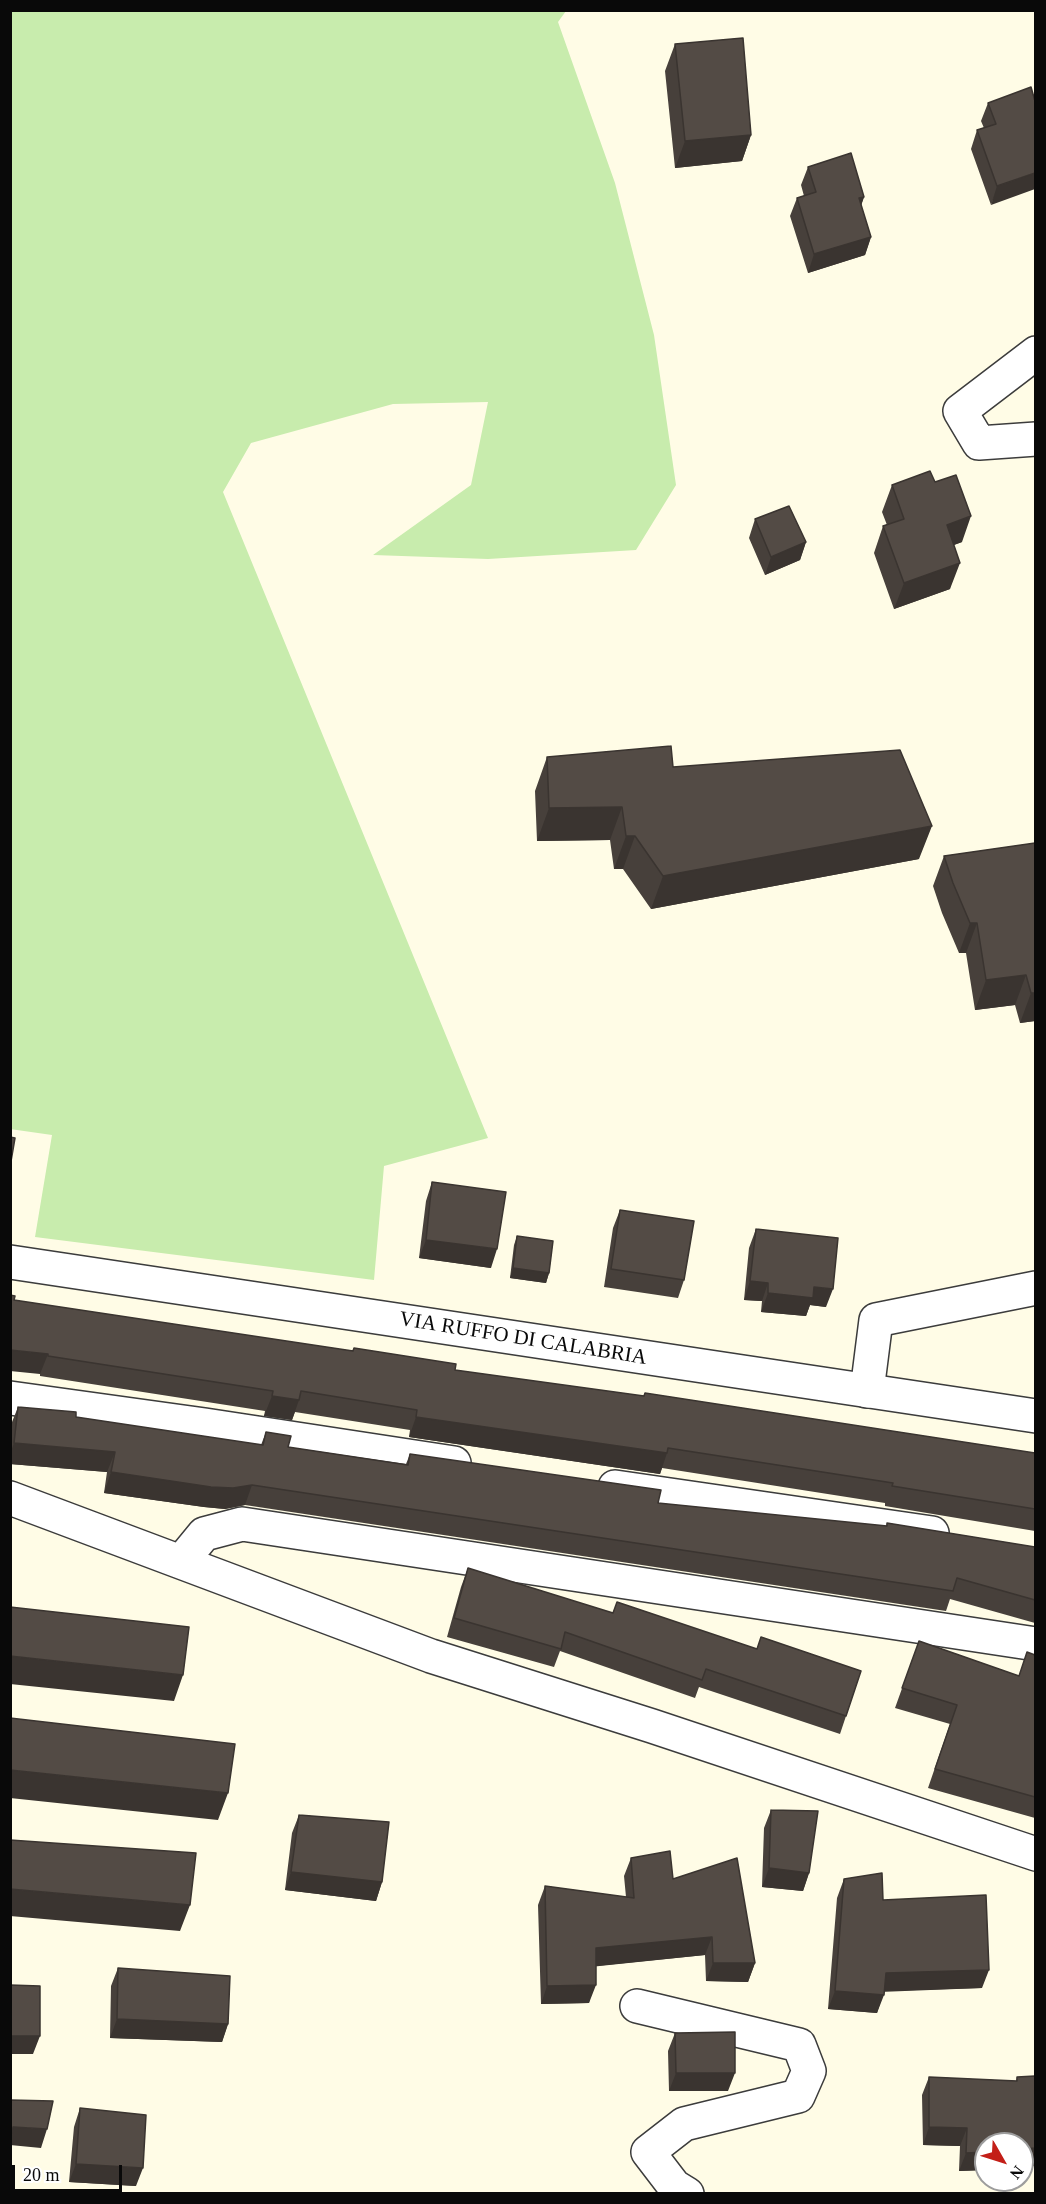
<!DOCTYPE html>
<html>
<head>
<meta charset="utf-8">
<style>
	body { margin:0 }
	#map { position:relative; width:1046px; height:2204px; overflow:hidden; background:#fffce6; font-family:"Times New Roman",serif }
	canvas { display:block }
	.frame { position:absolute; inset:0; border:12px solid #090909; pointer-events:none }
	.north { position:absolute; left:974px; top:2132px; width:60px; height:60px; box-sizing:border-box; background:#fff; border:2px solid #9d9d9d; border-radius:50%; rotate:129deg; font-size:16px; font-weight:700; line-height:24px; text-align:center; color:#090909 }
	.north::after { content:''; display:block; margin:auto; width:21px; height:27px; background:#c31f18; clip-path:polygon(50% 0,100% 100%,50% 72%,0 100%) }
	.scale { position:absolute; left:12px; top:2165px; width:110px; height:27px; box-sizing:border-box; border:3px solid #090909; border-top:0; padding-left:8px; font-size:18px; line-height:21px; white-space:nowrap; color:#090909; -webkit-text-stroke:4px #fff; paint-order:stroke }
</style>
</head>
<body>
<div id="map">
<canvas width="1046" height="2204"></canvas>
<div class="frame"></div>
<div class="north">N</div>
<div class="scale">20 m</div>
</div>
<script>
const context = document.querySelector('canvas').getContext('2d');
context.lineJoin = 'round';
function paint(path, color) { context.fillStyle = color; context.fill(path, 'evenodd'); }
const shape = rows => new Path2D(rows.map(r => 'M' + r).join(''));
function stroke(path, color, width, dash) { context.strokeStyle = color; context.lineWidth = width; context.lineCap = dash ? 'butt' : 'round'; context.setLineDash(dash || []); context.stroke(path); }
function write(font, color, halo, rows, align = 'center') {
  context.font = font + ' "Times New Roman",serif'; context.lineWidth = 6; context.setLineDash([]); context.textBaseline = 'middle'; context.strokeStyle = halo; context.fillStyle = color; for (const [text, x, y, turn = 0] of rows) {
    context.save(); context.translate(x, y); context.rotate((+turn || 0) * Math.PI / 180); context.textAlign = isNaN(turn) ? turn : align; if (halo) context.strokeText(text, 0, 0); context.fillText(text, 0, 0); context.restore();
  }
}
paint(shape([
	[11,10,566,11,558,22,615,183,654,335,676,485,636,550,488,559,373,555,471,485,488,402,393,404,251,443,223,492,488,1138,384,1166,374,1280,35,1237,52,1135,10,1129]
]), '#c8ecad');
const minor = shape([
	[1036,353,960,411,979,443,1036,439],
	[867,1391,876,1320,1036,1288],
	[10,1398,205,1425,454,1463],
	[615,1487,932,1533],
	[10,1498,431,1656,652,1726,1036,1854],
	[181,1562,204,1534,242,1524,1036,1644],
	[637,2006,799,2045,809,2071,798,2096,684,2124,648,2152,674,2186,687,2194]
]);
const tertiary = shape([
	[10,1262,1036,1416]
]);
stroke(minor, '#3c3c3c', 36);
stroke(tertiary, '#3c3c3c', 36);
stroke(minor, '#fff', 33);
stroke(tertiary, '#fff', 33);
paint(shape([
	[675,44,751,135,742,161,675,168,665,71],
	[1035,101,991,205,971,149,977,130,984,128,981,121,988,103],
	[808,167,864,197,861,205,871,237,865,255,808,273,790,216,797,198,804,196,801,185],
	[935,482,962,542,954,545,950,589,894,609,874,553,883,526,887,525,882,512,892,485],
	[755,519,806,542,800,560,765,575,749,538],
	[547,757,673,767,919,859,651,909,623,869,614,869,610,840,537,841,535,791],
	[1035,843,1035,1021,1020,1023,1015,1005,975,1010,966,953,959,953,942,913,933,886,944,856],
	[432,1182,491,1268,419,1258,426,1201],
	[620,1210,684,1280,678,1298,604,1287,613,1228],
	[756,1229,826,1307,810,1305,806,1316,761,1312,762,1301,744,1300,749,1248],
	[517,1236,549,1273,546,1283,510,1278,514,1245],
	[14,1300,455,1370,1035,1453,1035,1531,885,1506,885,1503,662,1468,660,1474,409,1437,410,1430,295,1412,292,1420,264,1416,265,1411,40,1376,40,1374],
	[18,1407,76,1417,261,1445,266,1432,288,1447,406,1464,410,1454,658,1503,886,1526,887,1523,1035,1547,1035,1623,950,1599,946,1611,245,1505,225,1509,204,1507,104,1493,107,1472,10,1464,10,1427],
	[468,1568,846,1716,840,1734,699,1687,695,1698,560,1651,554,1667,447,1637,461,1587],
	[919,1641,1019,1676,1035,1655,1035,1818,928,1788,950,1724,895,1708],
	[771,1810,809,1873,803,1891,762,1887,764,1828],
	[299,1815,382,1882,376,1901,285,1890,292,1833],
	[631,1858,673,1879,755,1963,748,1982,706,1981,705,1955,596,1966,589,2003,541,2004,538,1905,545,1886,626,1897,624,1876],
	[844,1879,883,1900,982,1988,884,1991,877,2013,828,2009,837,1898],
	[118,1968,228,2024,222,2042,110,2038,111,1986],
	[675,2033,728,2091,669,2091,668,2051],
	[929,2077,1016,2081,1017,2077,1035,2166,1022,2167,1022,2144,986,2144,986,2170,959,2171,960,2146,923,2145,922,2095],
	[80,2108,136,2186,69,2182,74,2127]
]), '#47403b');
paint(shape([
	[751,135,742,161,675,168,685,141],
	[1035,173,1035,189,991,205,997,186],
	[864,197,858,215,859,198],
	[871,237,865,255,808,273,814,254],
	[971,516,962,542,937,551,947,525],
	[806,542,800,560,765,575,771,557],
	[960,563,950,589,894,609,904,583],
	[622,807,610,840,537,841,549,808],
	[932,826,919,859,651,909,663,876],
	[626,836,635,836,623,869,614,869],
	[970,923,977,923,966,953,959,953],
	[1026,975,1015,1005,975,1010,986,980],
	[1031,993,1035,993,1035,1021,1020,1023],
	[426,1240,497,1249,491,1268,419,1258],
	[513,1268,549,1273,546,1283,510,1278],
	[750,1281,768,1283,762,1301,744,1300],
	[814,1287,833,1289,826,1307,810,1305,806,1316,761,1312,768,1293],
	[10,1350,48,1354,40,1374,10,1371],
	[272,1396,299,1400,292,1420,264,1416],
	[416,1417,667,1453,660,1474,409,1437],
	[14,1443,115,1452,107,1472,10,1464,10,1454],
	[111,1472,252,1485,245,1505,225,1509,204,1507,104,1493],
	[10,1656,183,1675,174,1701,10,1684],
	[10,1770,228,1793,218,1820,10,1798],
	[769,1868,809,1873,803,1891,762,1887],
	[291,1872,382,1882,376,1901,285,1890],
	[10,1889,190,1905,180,1931,10,1916],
	[712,1937,705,1955,590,1967,596,1948],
	[713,1963,755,1963,748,1982,706,1981],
	[989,1970,982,1988,879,1992,886,1973],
	[596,1985,589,2003,541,2004,547,1986],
	[835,1991,884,1995,877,2013,828,2009],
	[117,2019,228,2024,222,2042,110,2038],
	[10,2036,40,2036,33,2054,10,2054],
	[676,2073,735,2073,728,2091,669,2091],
	[13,2127,47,2129,41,2148,10,2145,10,2133],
	[929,2127,967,2128,960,2146,923,2145],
	[1035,2148,1035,2166,1022,2167,1022,2149],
	[986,2152,986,2170,959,2171,966,2153],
	[76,2164,143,2168,136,2186,69,2182]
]), '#3a3430');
const building = shape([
	[743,38,751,135,685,141,675,44,743,38],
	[1031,87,1035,101,1035,173,997,186,977,130,996,124,988,103,1031,87],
	[851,153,864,197,859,198,871,237,814,254,797,198,816,192,808,167,851,153],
	[930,471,935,482,956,475,971,516,947,525,960,563,904,583,883,526,904,519,892,485,930,471],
	[789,506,806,542,771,557,755,519,789,506],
	[671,746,673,767,900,750,932,826,663,876,635,836,626,836,622,807,549,808,547,757,671,746],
	[1035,843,1035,993,1031,993,1026,975,986,980,977,923,970,923,953,883,944,856,1035,843],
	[10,1137,15,1138,10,1167,10,1137],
	[432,1182,506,1192,497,1249,426,1240,432,1182],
	[620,1210,694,1221,684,1280,611,1269,620,1210],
	[756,1229,838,1238,833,1289,814,1287,813,1298,768,1293,768,1283,750,1281,756,1229],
	[517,1236,553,1241,549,1273,513,1268,517,1236],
	[10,1295,15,1296,14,1300,353,1351,354,1348,456,1364,455,1370,644,1396,645,1393,1035,1453,1035,1509,892,1486,893,1483,668,1448,667,1453,416,1417,417,1410,301,1391,299,1400,272,1396,273,1391,48,1356,48,1354,10,1350,10,1295],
	[18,1407,76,1412,76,1417,263,1445,266,1432,291,1436,288,1447,408,1465,410,1454,661,1490,658,1503,887,1526,887,1523,1035,1547,1035,1600,957,1578,953,1591,252,1485,233,1488,211,1487,111,1472,115,1452,14,1443,18,1407],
	[468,1568,613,1613,617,1602,757,1649,761,1637,861,1671,846,1716,706,1669,702,1680,565,1632,561,1649,454,1618,468,1568],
	[10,1607,189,1627,183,1675,10,1656,10,1607],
	[919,1641,1019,1676,1027,1652,1035,1655,1035,1797,935,1769,957,1705,902,1688,919,1641],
	[10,1718,235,1744,228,1793,10,1770,10,1718],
	[771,1810,818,1811,809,1873,769,1868,771,1810],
	[299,1815,389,1822,382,1882,291,1872,299,1815],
	[10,1840,196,1853,190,1905,10,1889,10,1840],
	[670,1851,673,1879,737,1858,755,1963,713,1963,712,1937,596,1948,596,1985,547,1986,545,1886,634,1898,631,1858,670,1851],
	[882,1873,883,1900,986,1895,989,1970,886,1973,884,1995,835,1991,844,1879,882,1873],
	[118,1968,230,1976,228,2024,117,2019,118,1968],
	[10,1985,40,1986,40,2036,10,2036,10,1985],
	[735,2032,735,2073,676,2073,675,2033,735,2032],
	[1035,2076,1035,2148,1022,2149,1022,2144,986,2144,986,2152,966,2153,967,2128,929,2127,929,2077,1017,2081,1017,2077,1035,2076],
	[10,2100,53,2101,47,2129,13,2127,10,2140,10,2100],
	[80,2108,146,2115,143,2168,76,2164,80,2108]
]);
paint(building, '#534b45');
stroke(building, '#3a3430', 1.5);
write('21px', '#090909', '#fff', [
	["VIA RUFFO DI CALABRIA",523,1339,9]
]);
</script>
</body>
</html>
